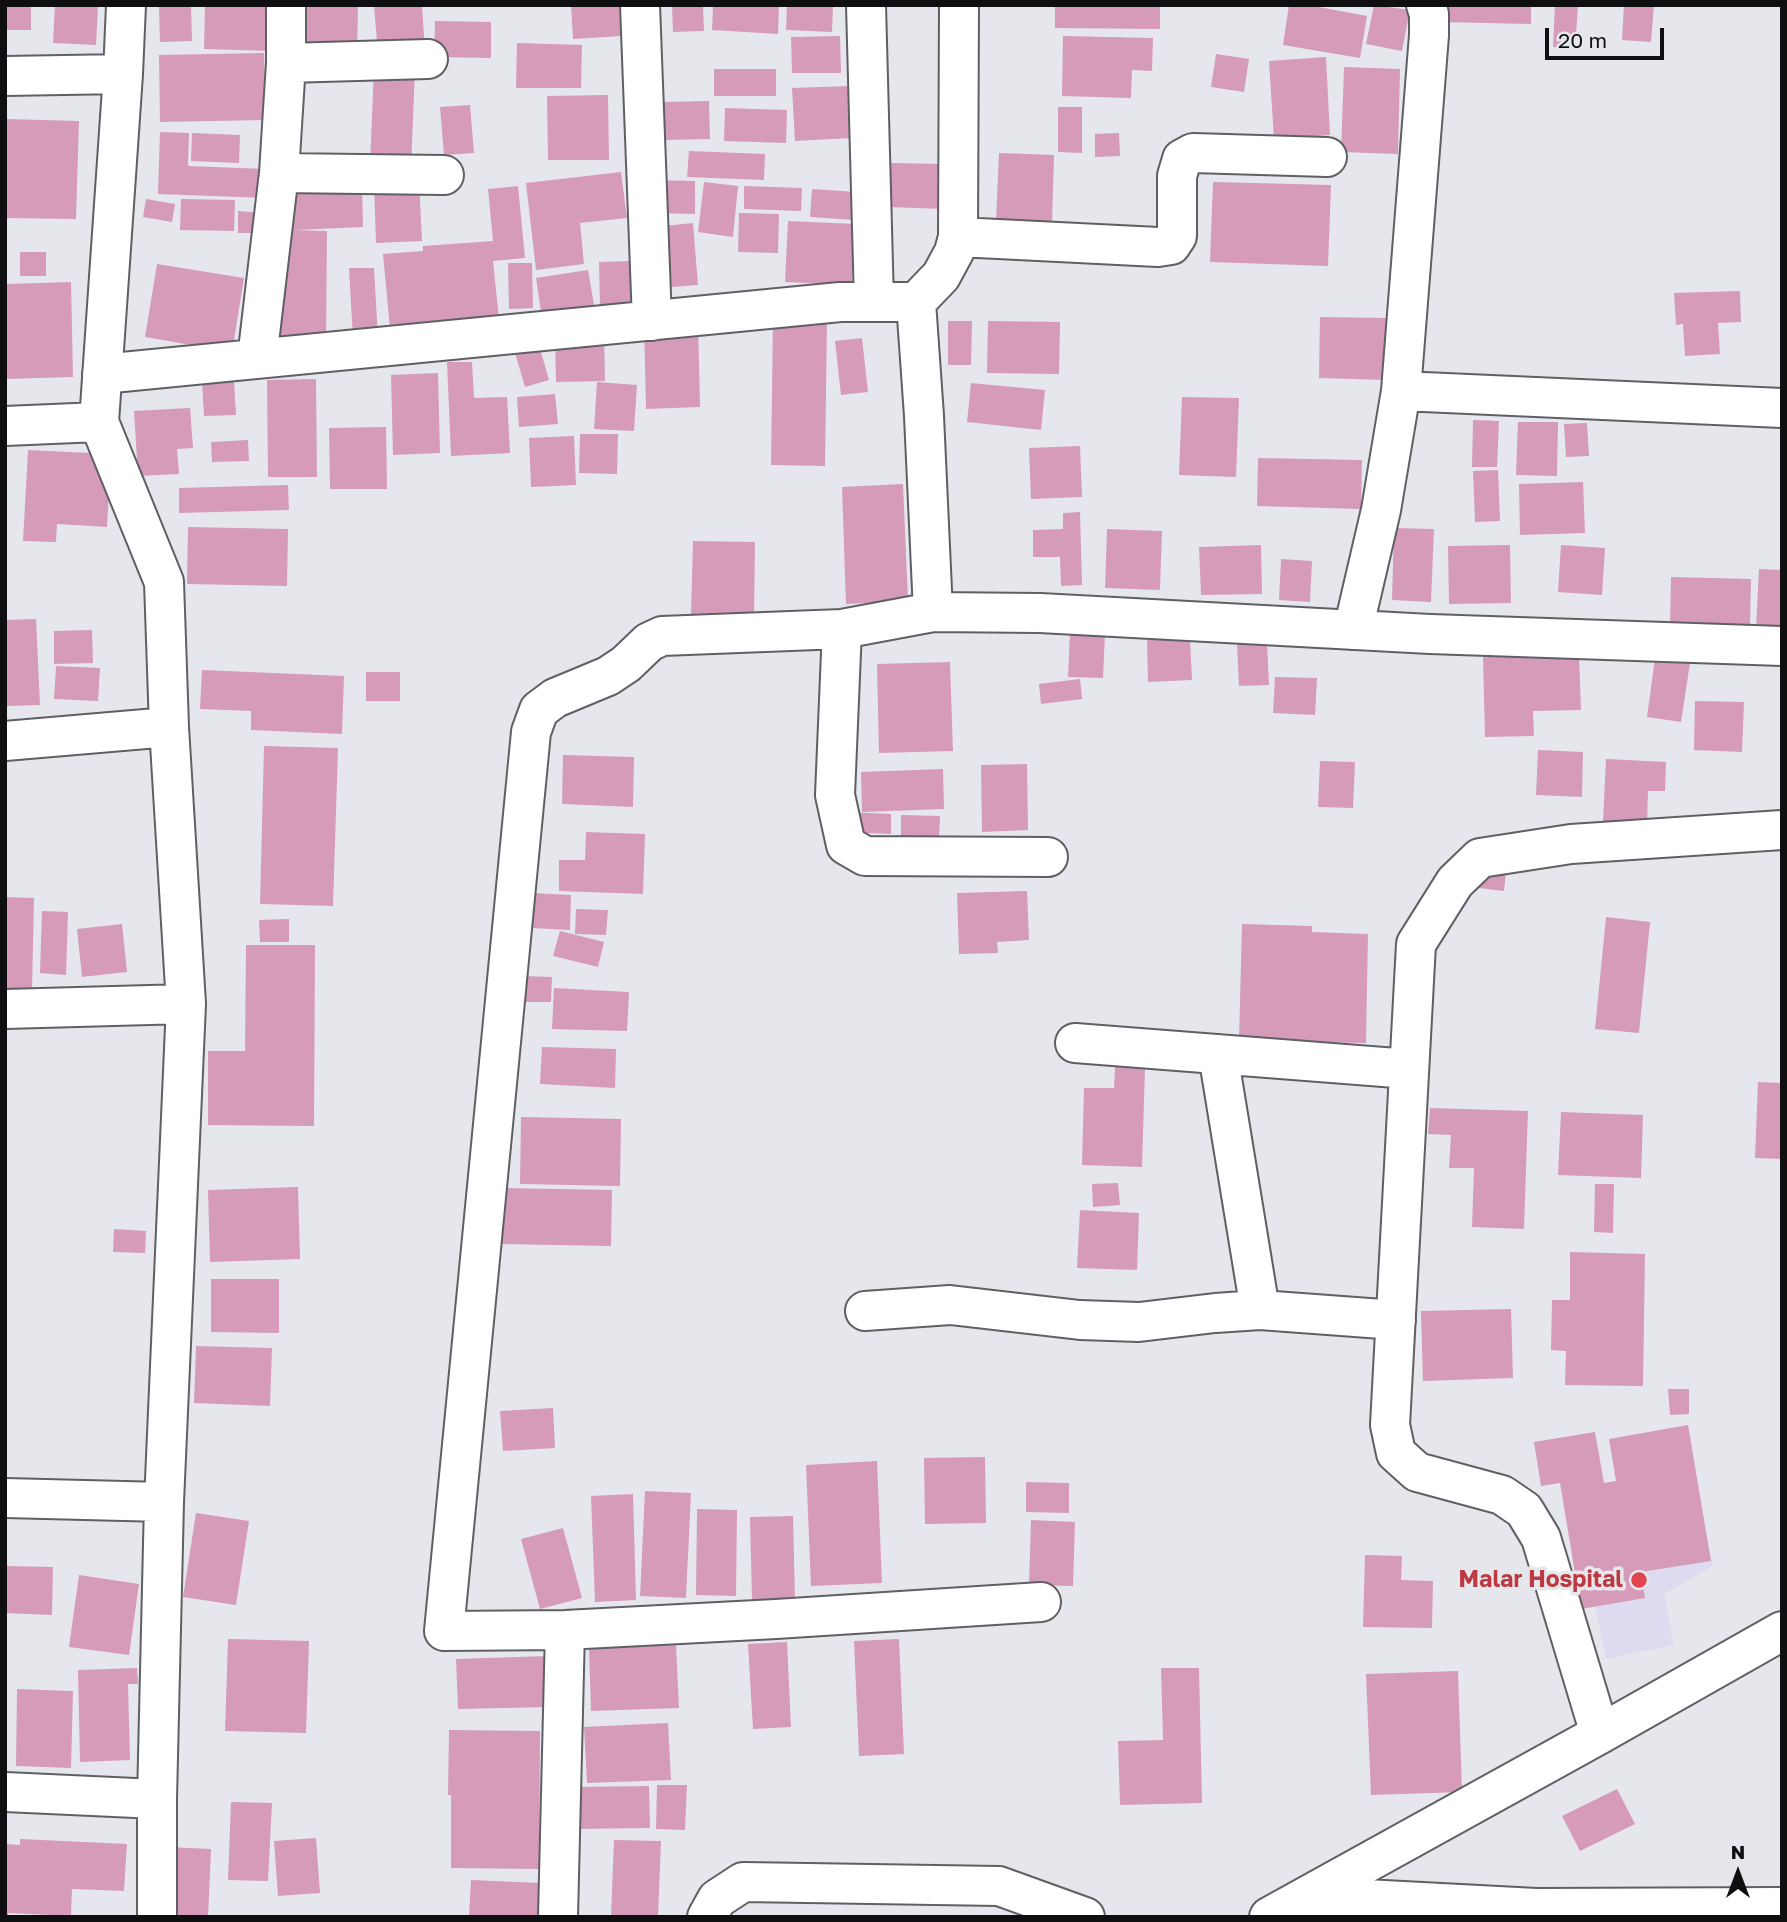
<!DOCTYPE html>
<html>
<head>
<meta charset="utf-8">
<style>
	body { margin:0 }
	#map { position:relative; width:1787px; height:1922px; overflow:hidden; background:#e6e7ed; font-family:"Golos Text",sans-serif }
	canvas { display:block }
	.frame { position:absolute; inset:0; border:7px solid #0f0f11; pointer-events:none }
	.north { position:absolute; left:1703px; top:1838px; width:70px; height:70px; -webkit-text-stroke:5px #e6e7ed; paint-order:stroke; rotate:0deg; font-size:19px; font-weight:700; line-height:28px; text-align:center; color:#0f0f11 }
	.north::after { content:''; display:block; margin:auto; width:24px; height:32px; background:#0f0f11; clip-path:polygon(50% 0,100% 100%,50% 72%,0 100%) }
	.scale { position:absolute; left:1545px; top:28px; width:119px; height:32px; box-sizing:border-box; border:4px solid #0f0f11; border-top:0; padding-left:9px; font-size:21px; line-height:24px; white-space:nowrap; color:#0f0f11; -webkit-text-stroke:5px #e6e7ed; paint-order:stroke }
</style>
</head>
<body>
<div id="map">
<canvas width="1787" height="1922"></canvas>
<div class="frame"></div>
<div class="north">N</div>
<div class="scale">20 m</div>
</div>
<script>
const context = document.querySelector('canvas').getContext('2d');
context.lineJoin = 'round';
function paint(path, color) { context.fillStyle = color; context.fill(path, 'evenodd'); }
const shape = rows => new Path2D(rows.map(r => 'M' + r).join(''));
function stroke(path, color, width, dash) { context.strokeStyle = color; context.lineWidth = width; context.lineCap = dash ? 'butt' : 'round'; context.setLineDash(dash || []); context.stroke(path); }
function write(font, color, halo, rows, align = 'center') {
  context.font = font + ' "Golos Text",sans-serif'; context.lineWidth = 7; context.setLineDash([]); context.textBaseline = 'middle'; context.strokeStyle = halo; context.fillStyle = color; for (const [text, x, y, turn = 0] of rows) {
    context.save(); context.translate(x, y); context.rotate((+turn || 0) * Math.PI / 180); context.textAlign = isNaN(turn) ? turn : align; if (halo) context.strokeText(text, 0, 0); context.fillText(text, 0, 0); context.restore();
  }
}
paint(shape([
	[1695,1480,1713,1566,1664,1594,1674,1645,1606,1659,1574,1505]
]), '#dedbf1');
paint(shape([
	[5,5,31,5,31,30,5,30],
	[55,5,98,5,96,45,53,43],
	[205,5,274,5,272,51,204,49],
	[306,5,358,5,357,55,304,53],
	[374,5,422,5,425,51,378,55],
	[571,5,619,5,621,36,573,39],
	[672,5,703,5,704,31,673,32],
	[713,5,779,5,778,34,712,30],
	[787,5,833,5,832,32,786,30],
	[1055,5,1160,5,1160,29,1055,28],
	[1289,5,1319,5,1319,7,1367,16,1360,58,1283,45],
	[1374,5,1410,10,1402,51,1366,44],
	[1440,5,1531,5,1531,24,1439,22],
	[1555,5,1578,5,1575,49,1553,47],
	[1624,5,1654,5,1651,42,1622,40],
	[191,6,192,41,160,42,159,7],
	[435,21,491,22,491,58,434,57],
	[840,36,841,73,792,73,791,37],
	[1063,36,1153,38,1152,71,1132,70,1131,98,1062,96],
	[517,43,582,45,581,88,516,88],
	[264,53,266,120,160,122,159,55],
	[1216,54,1249,59,1244,92,1211,87],
	[1326,57,1330,135,1274,139,1269,61],
	[1344,67,1400,69,1398,154,1341,152],
	[374,68,415,69,411,167,370,165],
	[714,69,776,69,776,96,714,96],
	[850,86,852,138,795,141,792,88],
	[608,95,609,160,548,160,547,96],
	[709,101,710,139,662,140,661,102],
	[470,105,474,153,444,155,440,107],
	[1058,107,1082,107,1082,153,1058,152],
	[725,108,787,110,786,143,724,141],
	[5,119,79,121,76,219,5,218],
	[160,132,189,133,188,166,266,169,265,198,158,194],
	[192,133,240,135,239,163,191,161],
	[1119,133,1120,156,1095,157,1095,134],
	[689,151,765,154,764,180,687,177],
	[999,153,1054,155,1052,223,996,221],
	[889,163,945,164,944,209,888,207],
	[621,172,627,218,580,223,584,264,536,270,526,183],
	[419,180,422,241,376,243,374,182],
	[653,180,695,181,695,214,653,213],
	[704,182,738,186,733,237,698,232],
	[1213,182,1331,185,1328,266,1210,262],
	[362,186,363,227,295,230,327,231,326,346,279,346,280,231,283,189],
	[518,186,525,258,493,261,500,329,391,339,383,254,423,251,423,246,493,241,488,189],
	[744,186,802,188,801,211,744,209],
	[812,189,856,192,854,220,810,217],
	[146,199,175,204,172,222,143,217],
	[181,199,235,200,234,231,180,230],
	[238,211,263,213,262,233,238,233],
	[739,213,779,214,778,253,738,252],
	[788,221,855,224,852,285,785,282],
	[693,223,698,285,659,288,654,227],
	[20,252,46,252,46,276,20,276],
	[630,261,631,304,600,305,599,262],
	[508,263,532,263,533,308,509,309],
	[157,264,244,278,232,352,145,337],
	[349,268,374,268,378,338,353,339],
	[588,270,595,311,542,319,536,278],
	[71,282,73,377,5,379,5,284],
	[1740,291,1741,322,1718,323,1720,354,1685,356,1683,324,1676,325,1674,293],
	[773,317,827,317,825,466,771,465],
	[1320,317,1389,318,1388,380,1319,378],
	[698,321,700,407,646,409,644,323],
	[948,321,972,321,971,365,948,365],
	[988,321,1060,322,1059,374,987,373],
	[604,333,605,381,556,382,555,334],
	[537,338,549,380,525,387,513,346],
	[862,338,868,392,841,395,835,341],
	[447,362,472,362,474,398,507,397,510,453,451,456],
	[438,373,440,453,393,455,391,375],
	[316,379,317,477,268,477,267,380],
	[234,381,236,415,204,416,202,382],
	[597,382,637,385,634,431,594,429],
	[971,383,1045,390,1041,430,967,422],
	[555,394,558,424,519,427,517,397],
	[1182,397,1239,398,1236,477,1179,475],
	[190,408,193,448,177,449,179,474,138,476,134,411],
	[1473,420,1499,421,1497,467,1472,467],
	[1518,422,1558,422,1557,476,1516,475],
	[1587,423,1589,456,1566,457,1564,424],
	[386,427,387,489,330,489,329,428],
	[580,434,618,434,617,474,579,473],
	[574,436,576,485,531,487,529,438],
	[248,440,249,461,212,462,211,442],
	[1080,446,1082,497,1031,499,1029,448],
	[28,450,111,454,107,527,57,524,56,542,23,541],
	[1258,458,1362,460,1361,509,1257,506],
	[1498,470,1500,521,1475,522,1473,471],
	[1583,482,1585,533,1520,535,1519,484],
	[903,484,908,601,846,604,842,487],
	[288,485,289,510,179,513,179,488],
	[1080,512,1082,585,1061,586,1060,557,1033,557,1033,530,1063,529,1063,513],
	[188,527,288,529,287,586,187,584],
	[1394,528,1434,529,1431,602,1392,600],
	[1107,529,1162,531,1160,590,1105,588],
	[693,541,755,542,754,616,691,615],
	[1261,545,1262,594,1201,595,1199,547],
	[1510,545,1511,603,1449,604,1448,546],
	[1561,545,1605,548,1602,595,1558,592],
	[1281,559,1312,561,1310,602,1279,600],
	[1759,569,1782,570,1782,630,1756,629],
	[1671,577,1751,579,1750,629,1670,627],
	[36,619,40,705,5,706,5,620],
	[92,630,93,663,54,664,54,631],
	[1070,632,1105,633,1103,678,1068,677],
	[1147,639,1190,639,1192,680,1148,682],
	[1267,643,1269,685,1239,686,1237,644],
	[1579,655,1581,710,1533,711,1534,736,1485,737,1483,657],
	[1655,658,1690,663,1681,722,1647,717],
	[950,662,953,751,879,753,877,664],
	[56,666,100,668,98,701,54,699],
	[202,670,344,676,342,734,251,730,251,711,200,709],
	[366,672,400,672,400,701,366,701],
	[1275,677,1317,678,1315,715,1273,713],
	[1080,679,1082,699,1041,704,1039,684],
	[1695,701,1744,702,1742,752,1694,750],
	[264,746,338,748,333,906,260,904],
	[1538,750,1583,752,1582,797,1536,795],
	[563,755,634,757,633,807,562,804],
	[1606,759,1666,762,1665,791,1648,791,1647,825,1603,823],
	[1320,761,1355,762,1353,808,1318,807],
	[1027,764,1028,830,982,832,981,765],
	[943,769,944,809,862,812,861,772],
	[846,812,891,814,891,834,845,832],
	[901,815,940,816,939,838,901,837],
	[586,832,645,834,643,894,559,891,559,860,585,860],
	[1483,860,1507,862,1504,891,1479,888],
	[1027,891,1029,940,997,942,998,953,959,954,957,893],
	[532,893,571,895,570,930,531,928],
	[5,897,34,898,32,990,5,989],
	[576,909,608,910,606,935,575,934],
	[42,911,68,912,66,975,40,973],
	[1606,917,1650,922,1639,1033,1595,1029],
	[289,919,289,942,260,942,259,920],
	[122,924,127,972,82,977,77,929],
	[1242,924,1312,926,1312,932,1368,934,1366,1043,1239,1041],
	[560,931,604,942,598,967,553,956],
	[246,945,315,945,314,1126,208,1125,208,1051,245,1051],
	[523,976,552,977,551,1002,522,1002],
	[554,988,629,992,627,1031,552,1029],
	[542,1047,616,1049,615,1088,540,1084],
	[1115,1067,1145,1068,1142,1167,1082,1165,1084,1088,1114,1088],
	[1758,1082,1782,1083,1782,1159,1755,1158],
	[1430,1108,1528,1111,1524,1229,1472,1227,1474,1168,1449,1168,1451,1135,1428,1134],
	[1561,1112,1643,1115,1641,1178,1558,1175],
	[521,1117,621,1119,620,1186,520,1184],
	[1118,1183,1120,1205,1093,1207,1092,1184],
	[1595,1184,1614,1184,1613,1233,1594,1232],
	[298,1187,300,1259,210,1262,208,1190],
	[501,1188,612,1190,611,1246,500,1244],
	[1080,1210,1139,1213,1137,1270,1077,1268],
	[114,1229,146,1231,145,1253,113,1252],
	[1570,1252,1645,1254,1643,1386,1565,1385,1566,1351,1551,1350,1552,1300,1570,1300],
	[211,1279,279,1279,279,1333,211,1332],
	[1511,1309,1513,1378,1423,1381,1421,1311],
	[196,1346,272,1348,270,1406,194,1403],
	[1668,1389,1689,1389,1689,1414,1670,1415],
	[553,1408,555,1448,503,1451,500,1411],
	[1688,1425,1711,1561,1641,1572,1645,1598,1581,1609,1560,1483,1541,1486,1534,1442,1595,1432,1604,1483,1616,1481,1609,1439],
	[985,1457,986,1523,925,1524,924,1458],
	[877,1461,882,1583,811,1586,806,1465],
	[1026,1482,1069,1483,1069,1513,1026,1512],
	[645,1491,691,1493,686,1598,640,1596],
	[633,1494,636,1600,595,1602,591,1496],
	[697,1509,737,1510,736,1596,696,1595],
	[196,1513,249,1521,236,1605,183,1597],
	[793,1516,795,1600,752,1600,750,1517],
	[1031,1520,1075,1522,1073,1586,1029,1585],
	[563,1528,582,1598,540,1609,521,1539],
	[1365,1555,1402,1556,1401,1580,1433,1581,1432,1628,1363,1627],
	[5,1566,53,1567,52,1615,5,1613],
	[79,1575,139,1584,129,1655,69,1647],
	[228,1639,309,1641,306,1733,225,1731],
	[899,1639,904,1754,859,1756,854,1641],
	[787,1642,791,1727,753,1729,748,1644],
	[676,1645,679,1708,591,1711,589,1648],
	[548,1656,549,1707,458,1709,456,1659],
	[137,1668,138,1684,128,1684,130,1760,80,1762,78,1670],
	[1161,1668,1199,1668,1202,1803,1120,1805,1118,1741,1163,1740],
	[1458,1671,1462,1792,1371,1795,1366,1674],
	[17,1689,73,1691,71,1768,16,1766],
	[668,1723,671,1780,587,1783,584,1727],
	[449,1730,540,1731,539,1869,451,1868,451,1795,448,1795],
	[657,1785,687,1785,685,1830,656,1829],
	[649,1786,650,1828,574,1829,574,1787],
	[1617,1789,1635,1824,1580,1851,1562,1816],
	[231,1802,272,1803,268,1881,228,1880],
	[316,1838,320,1893,278,1896,274,1841],
	[20,1839,127,1844,124,1891,72,1889,71,1916,8,1913,8,1915,5,1915,5,1844,20,1845],
	[614,1840,661,1841,658,1917,611,1917],
	[168,1847,211,1849,208,1917,164,1915],
	[471,1880,542,1883,540,1917,469,1917]
]), '#d59bb9');
const minor = shape([
	[640,5,652,321],
	[866,5,874,302],
	[286,63,428,59],
	[5,76,123,74],
	[279,173,444,175],
	[958,237,1158,247,1171,245,1177,236,1177,176,1182,159,1193,153,1327,157],
	[916,302,941,276,954,252,958,237,959,5],
	[257,359,279,173,286,63,286,5],
	[102,374,840,302,916,302,924,416,933,612,1040,613,1430,634,1782,646],
	[1401,391,1782,408],
	[99,422,164,582,169,727,186,1004,164,1502,157,1799],
	[5,426,99,422,123,74,126,5],
	[933,612,842,629,662,636,649,642,626,664,608,676,555,698,539,710,531,732,444,1631,565,1630,776,1619,1041,1602],
	[842,629,835,795,846,845,865,856,1048,857],
	[1353,630,1381,510,1401,391,1429,35,1429,14,1426,5],
	[5,741,169,727],
	[5,1009,186,1004],
	[1075,1043,1409,1069],
	[1218,1054,1260,1310],
	[865,1311,950,1305,1080,1320,1139,1322,1215,1313,1260,1310,1396,1320],
	[5,1498,164,1502],
	[1600,1734,1541,1538,1524,1510,1502,1495,1417,1472,1396,1453,1390,1425,1416,944,1455,882,1480,858,1571,844,1782,830],
	[5,1792,157,1799,157,1917],
	[1308,1896,1536,1908,1782,1907],
	[558,1917,565,1630],
	[707,1917,717,1899,743,1882,999,1886,1085,1917],
	[1269,1917,1600,1734,1782,1631]
]);
stroke(minor, '#5f6064', 42);
stroke(minor, '#fff', 38);
for (const [x, y, r, color] of [
	[1639,1580,9,"#e0444e"]
]) { const dot = new Path2D(); dot.arc(x, y, r, 0, 2 * Math.PI); context.fillStyle = color; context.fill(dot); stroke(dot, '#e6e7ed', 2.5); }
write('bold 23px', '#be3a42', '#e6e7ed', [
	["Malar Hospital",1623,1580]
], 'right');
</script>
</body>
</html>
